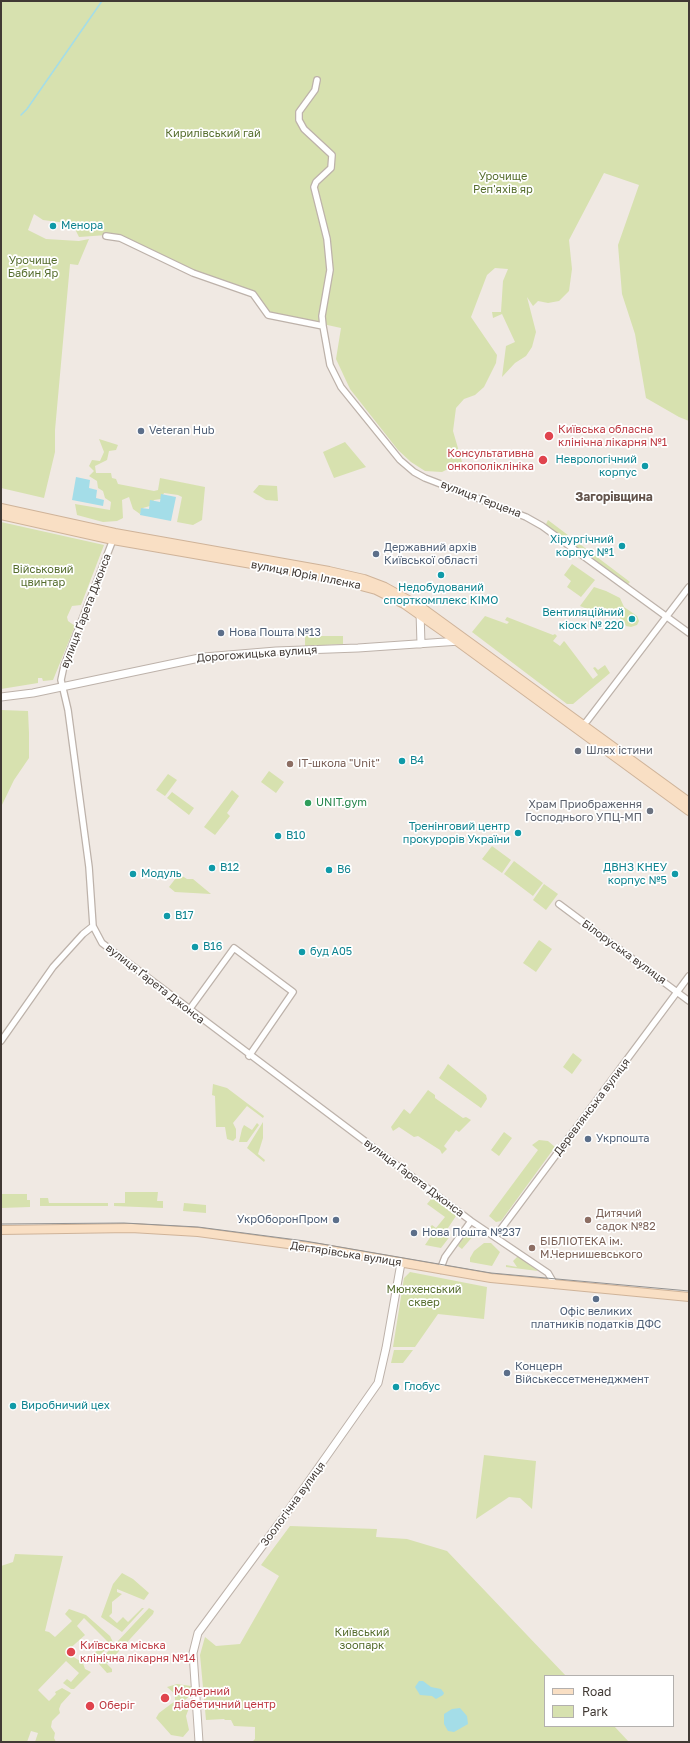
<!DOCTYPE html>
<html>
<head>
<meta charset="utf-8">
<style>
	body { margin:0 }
	#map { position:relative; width:690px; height:1743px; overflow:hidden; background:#f0e9e3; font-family:"Golos Text",sans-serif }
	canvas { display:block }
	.frame { position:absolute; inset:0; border:2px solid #413934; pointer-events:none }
	.legend { position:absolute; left:544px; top:1675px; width:130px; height:52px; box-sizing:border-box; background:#fff; border:1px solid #b3b0ae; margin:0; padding:5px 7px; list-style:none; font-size:12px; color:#413934 }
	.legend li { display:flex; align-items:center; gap:8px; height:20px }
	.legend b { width:20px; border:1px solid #b3b0ae }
</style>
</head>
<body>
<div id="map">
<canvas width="690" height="1743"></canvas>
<div class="frame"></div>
<ul class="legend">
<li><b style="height:5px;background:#f9dfc4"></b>Road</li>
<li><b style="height:11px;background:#d7e1af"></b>Park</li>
</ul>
</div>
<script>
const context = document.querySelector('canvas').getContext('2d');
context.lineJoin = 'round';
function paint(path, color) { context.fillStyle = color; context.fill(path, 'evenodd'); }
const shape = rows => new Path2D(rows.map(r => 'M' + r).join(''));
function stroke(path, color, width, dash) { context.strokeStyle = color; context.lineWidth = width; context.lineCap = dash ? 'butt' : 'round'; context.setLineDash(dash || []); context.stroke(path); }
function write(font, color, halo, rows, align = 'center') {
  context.font = font + ' "Golos Text",sans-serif'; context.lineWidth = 3.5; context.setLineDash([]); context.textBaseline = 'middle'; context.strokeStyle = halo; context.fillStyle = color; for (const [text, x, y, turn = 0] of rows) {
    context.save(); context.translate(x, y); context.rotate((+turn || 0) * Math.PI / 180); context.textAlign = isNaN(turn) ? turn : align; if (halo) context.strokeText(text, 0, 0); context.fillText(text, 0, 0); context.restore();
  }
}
paint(shape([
	[1,1,689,1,689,421,679,417,646,398,635,334,622,294,618,245,639,185,604,173,569,240,572,269,569,291,559,301,548,303,538,301,533,306,527,297,536,332,532,347,526,356,515,363,502,377,506,346,515,342,502,314,493,318,492,312,501,312,503,281,508,269,495,268,487,275,471,317,497,355,496,363,484,387,475,395,464,399,456,408,453,431,462,462,442,472,425,471,411,462,398,450,350,389,336,359,341,328,268,312,256,294,230,285,107,235,79,237,71,221,66,223,43,220,34,214,28,230,46,239,79,241,89,239,78,265,70,264,55,430,55,452,44,498,1,488],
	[99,439,118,445,116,450,109,451,107,460,95,466,96,473,111,473,112,478,116,479,118,484,154,491,158,490,160,478,205,487,202,520,193,525,177,522,182,497,178,495,164,493,161,499,154,500,150,506,143,508,140,514,133,509,129,497,122,500,123,518,117,521,103,522,77,515,75,504,110,510,111,502,105,498,103,491,98,488,97,481,89,476,94,471,89,466,92,460,100,461,104,452],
	[345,442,366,467,334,478,323,452],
	[259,485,277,486,278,501,266,500,253,492],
	[548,520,630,582,627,585,548,527,546,524],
	[1,522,104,545,81,605,72,606,67,617,68,621,75,626,53,680,43,681,42,678,38,678,38,683,1,689],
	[572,564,595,580,581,597,567,587,571,581,564,575],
	[594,587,606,591,620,598,624,607,637,616,639,621,637,625,631,627,626,626,617,614,602,615,580,606],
	[485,616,507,624,509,622,505,620,507,617,553,635,555,634,557,636,553,641,560,646,564,641,565,642,593,679,598,675,593,668,595,667,598,670,605,665,610,673,573,704,567,704,472,632],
	[305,636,343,636,343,644,305,646],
	[1,710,28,711,29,733,29,758,14,780,1,807],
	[269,771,284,782,276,793,261,782],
	[168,774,177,780,165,796,156,790],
	[232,790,239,796,227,813,230,816,215,835,204,827],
	[172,792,194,808,189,815,167,798],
	[492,846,511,860,502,873,482,859],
	[514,861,543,883,533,896,504,874],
	[179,874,187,879,193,879,211,894,175,892,169,887],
	[544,884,558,894,546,910,533,900],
	[539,940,552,949,536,972,523,963],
	[573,1053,582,1060,572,1074,563,1067],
	[448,1064,486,1095,487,1099,481,1108,439,1078],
	[213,1084,227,1088,264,1116,263,1118,247,1106,233,1123,236,1129,236,1138,233,1141,227,1139,225,1127,216,1127,215,1096,212,1095],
	[428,1090,435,1095,435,1098,463,1118,466,1117,471,1120,459,1132,456,1130,444,1146,447,1149,442,1154,440,1150,418,1136,414,1137,399,1127,393,1131,391,1127,404,1109,410,1114],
	[263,1122,263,1138,258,1154,265,1160,264,1162,247,1148],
	[257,1123,259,1125,247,1142,239,1142,242,1129,244,1125,252,1130],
	[504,1132,512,1138,499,1156,491,1150],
	[539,1140,548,1141,555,1147,501,1221,496,1222,489,1216,538,1150,532,1145],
	[125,1192,158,1192,157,1201,163,1201,163,1208,114,1206,114,1203,125,1203],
	[1,1194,27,1194,27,1200,30,1200,30,1207,1,1208],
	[40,1198,48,1198,49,1203,108,1203,108,1206,40,1206],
	[432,1198,456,1216,446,1231,451,1235,441,1248,425,1245,433,1233,430,1227,432,1225,436,1228,445,1217,427,1204],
	[184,1203,206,1205,206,1213,183,1211],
	[471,1233,474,1235,462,1249,458,1246,463,1238],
	[484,1243,491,1243,500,1252,492,1266,470,1262,470,1258,474,1251],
	[518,1256,538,1271,506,1267,506,1265,517,1267,513,1261],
	[410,1272,487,1287,484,1319,438,1314,415,1347,393,1347,404,1278],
	[394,1350,413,1350,403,1363,391,1363],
	[484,1455,536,1461,532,1509,520,1498,509,1497,476,1519],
	[290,1526,377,1529,376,1537,407,1539,447,1551,566,1676,545,1676,545,1726,614,1726,629,1742,252,1742,255,1739,255,1727,234,1726,231,1720,225,1720,224,1719,206,1720,200,1655,205,1637,216,1646,240,1644,279,1576,261,1565],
	[15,1554,63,1556,45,1631,49,1632,55,1637,72,1621,65,1614,69,1609,86,1615,110,1636,113,1642,98,1657,88,1659,107,1641,84,1618,77,1626,85,1635,66,1652,83,1663,85,1669,91,1672,74,1689,71,1689,63,1683,67,1679,71,1682,79,1673,66,1661,38,1690,49,1701,56,1694,55,1692,62,1688,71,1693,61,1704,59,1709,60,1713,52,1721,51,1727,55,1733,54,1738,56,1742,35,1742,38,1733,31,1731,27,1742,1,1742,1,1566,13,1562],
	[122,1573,133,1579,149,1593,144,1600,117,1589,117,1592,122,1594,112,1602,112,1613,109,1616,117,1623,123,1617,128,1622,142,1608,144,1608,122,1632,101,1617,113,1584],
	[149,1608,154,1611,153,1614,108,1663,106,1663,112,1669,112,1672,107,1673,99,1664,100,1660],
	[177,1684,191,1686,193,1693,185,1700,189,1708,186,1716,189,1730,183,1737,171,1735,156,1718,159,1713,175,1701,175,1694,167,1687]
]), '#d7e1af');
paint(shape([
	[76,477,90,480,89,488,97,490,96,498,104,500,103,506,72,500],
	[161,494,176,497,171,521,140,515,141,508,149,509,150,500,160,502],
	[419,1681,423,1681,431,1687,441,1689,444,1693,443,1695,436,1699,432,1696,420,1695,415,1687],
	[460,1708,467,1716,468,1724,454,1732,448,1731,444,1724,444,1714,452,1709]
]), '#a4dde8');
stroke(shape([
	[21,115,27,109,102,1]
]), '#a4dde8', 1.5);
const minor = shape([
	[317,80,315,90,299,112,299,120,304,129,332,155,331,168,316,182,314,187,327,239,330,270,322,316,323,326,330,365,341,387,400,460,414,472,425,478,526,517,542,526,689,633],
	[106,236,120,238,193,273,253,294,268,315,323,326],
	[114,537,64,666,61,680,68,710,89,867,93,926,102,943,471,1221,548,1273,555,1285],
	[580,727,587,721,689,587],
	[559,904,689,1001],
	[189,1010,234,948,293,992,249,1056],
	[1,1041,53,967,83,934,93,926],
	[495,1237,689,976],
	[440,1270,445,1257,471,1221]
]);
const tertiary = shape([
	[420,612,421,644],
	[1,697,33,693,204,657,276,651,358,648,460,641],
	[199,1742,193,1653,198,1633,283,1518,378,1383,386,1348,401,1263]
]);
const secondary = shape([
	[1,508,115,533,329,571,364,579,385,587,421,607,689,802],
	[1,515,113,540,327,577,376,590,404,604,458,642,689,811],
	[1,1230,131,1228,198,1232,318,1248,491,1278,689,1297]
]);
stroke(minor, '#bdb2aa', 8);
stroke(tertiary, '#bdb2aa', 9);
stroke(secondary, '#cfb399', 10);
stroke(minor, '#fff', 5.5);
stroke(tertiary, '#fff', 7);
stroke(secondary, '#f9dfc4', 8);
stroke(shape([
	[1,1224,124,1223,198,1227,305,1241,491,1273,689,1291]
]), '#929292', 1);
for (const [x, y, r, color] of [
	[53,226,4,"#0f9aa8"],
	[141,431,4,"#5c6f8a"],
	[549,436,5,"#e0444e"],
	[543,460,5,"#e0444e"],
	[645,466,4,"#0f9aa8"],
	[622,546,4,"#0f9aa8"],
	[376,554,4,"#5c6f8a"],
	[441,575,4,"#0f9aa8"],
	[632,619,4,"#0f9aa8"],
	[221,633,4,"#5c6f8a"],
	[578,751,4,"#6b7280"],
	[402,761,4,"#0f9aa8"],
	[290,764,4,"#8d6e63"],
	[308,803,4,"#2e9e5b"],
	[650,811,4,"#6b7280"],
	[518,833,4,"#0f9aa8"],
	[278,836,4,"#0f9aa8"],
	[212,868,4,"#0f9aa8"],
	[329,870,4,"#0f9aa8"],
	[133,874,4,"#0f9aa8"],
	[675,874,4,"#0f9aa8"],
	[167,916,4,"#0f9aa8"],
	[195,947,4,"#0f9aa8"],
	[302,952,4,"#0f9aa8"],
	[588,1139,4,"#5c6f8a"],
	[336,1220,4,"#5c6f8a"],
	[588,1220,4,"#8d6e63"],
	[414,1233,4,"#5c6f8a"],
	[532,1248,4,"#8d6e63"],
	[596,1299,4,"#5c6f8a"],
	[507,1373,4,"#5c6f8a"],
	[396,1387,4,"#0f9aa8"],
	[13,1406,4,"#0f9aa8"],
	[71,1652,5,"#e0444e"],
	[165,1698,5,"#e0444e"],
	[90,1706,5,"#e0444e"]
]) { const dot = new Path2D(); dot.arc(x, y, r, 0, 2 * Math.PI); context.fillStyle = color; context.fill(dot); stroke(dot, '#fff', 1.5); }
write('11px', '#556d2d', '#fff', [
	["Кирилівський гай",213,134],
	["Урочище",503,177],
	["Реп'яхів яр",503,190],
	["Урочище",33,261],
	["Бабин Яр",33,274],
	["Військовий",43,570],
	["цвинтар",43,583],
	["Мюнхенський",424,1290],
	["сквер",424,1303],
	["Київський",362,1633],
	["зоопарк",362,1646]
]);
write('11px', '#0d838f', '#fff', [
	["Менора",61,226],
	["Неврологічний",637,460,"right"],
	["корпус",637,473,"right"],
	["Хірургічний",614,540,"right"],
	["корпус №1",614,553,"right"],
	["Недобудований",441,588,"center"],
	["спорткомплекс КІМО",441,601,"center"],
	["Вентиляційний",624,613,"right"],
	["кіоск № 220",624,626,"right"],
	["B4",410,761],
	["Тренінговий центр",510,827,"right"],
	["прокурорів України",510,840,"right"],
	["B10",286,836],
	["B12",220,868],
	["ДВНЗ КНЕУ",667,868,"right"],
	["корпус №5",667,881,"right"],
	["B6",337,870],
	["Модуль",141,874],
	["B17",175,916],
	["B16",203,947],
	["буд А05",310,952],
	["Глобус",404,1387],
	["Виробничий цех",21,1406]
], 'left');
write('11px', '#be3a42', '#fff', [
	["Київська обласна",558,430],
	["клінічна лікарня №1",558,443],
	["Консультативна",534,454,"right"],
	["онкополіклініка",534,467,"right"],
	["Київська міська",80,1646],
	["клінічна лікарня №14",80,1659],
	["Модерний",174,1692],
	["діабетичний центр",174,1705],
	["Оберіг",99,1706]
], 'left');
write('11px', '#4e5e75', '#fff', [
	["Veteran Hub",149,431],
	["Державний архів",384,548],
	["Київської області",384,561],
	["Нова Пошта №13",229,633],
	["Укрпошта",596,1139],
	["УкрОборонПром",328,1220,"right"],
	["Нова Пошта №237",422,1233],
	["Офіс великих",596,1312,"center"],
	["платників податків ДФС",596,1325,"center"],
	["Концерн",515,1367],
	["Військессетменеджмент",515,1380]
], 'left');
write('11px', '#413934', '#fff', [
	["вулиця Герцена",481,499,21],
	["вулиця Юрія Іллєнка",306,575,11],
	["вулиця Ґарета Джонса",86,611,-69],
	["Дорогожицька вулиця",257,654,-4],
	["Білоруська вулиця",624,952,36],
	["вулиця Ґарета Джонса",155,984,38],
	["Деревлянська вулиця",592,1107,-53],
	["вулиця Ґарета Джонса",414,1178,37],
	["Дегтярівська вулиця",346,1254,9],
	["Зоологічна вулиця",293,1504,-54]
]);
write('11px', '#5b616d', '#fff', [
	["Шлях істини",586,751],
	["Храм Приображення",642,805,"right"],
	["Господнього УПЦ-МП",642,818,"right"]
], 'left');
write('11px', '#785e54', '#fff', [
	["IT-школа \"Unit\"",298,764],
	["Дитячий",596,1214],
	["садок №82",596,1227],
	["БІБЛІОТЕКА ім.",540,1242],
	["М.Чернишевського",540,1255]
], 'left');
write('11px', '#27864d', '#fff', [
	["UNIT.gym",316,803]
], 'left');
write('bold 12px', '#63544c', '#fff', [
	["Загорівщина",614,497]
]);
</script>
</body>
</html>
